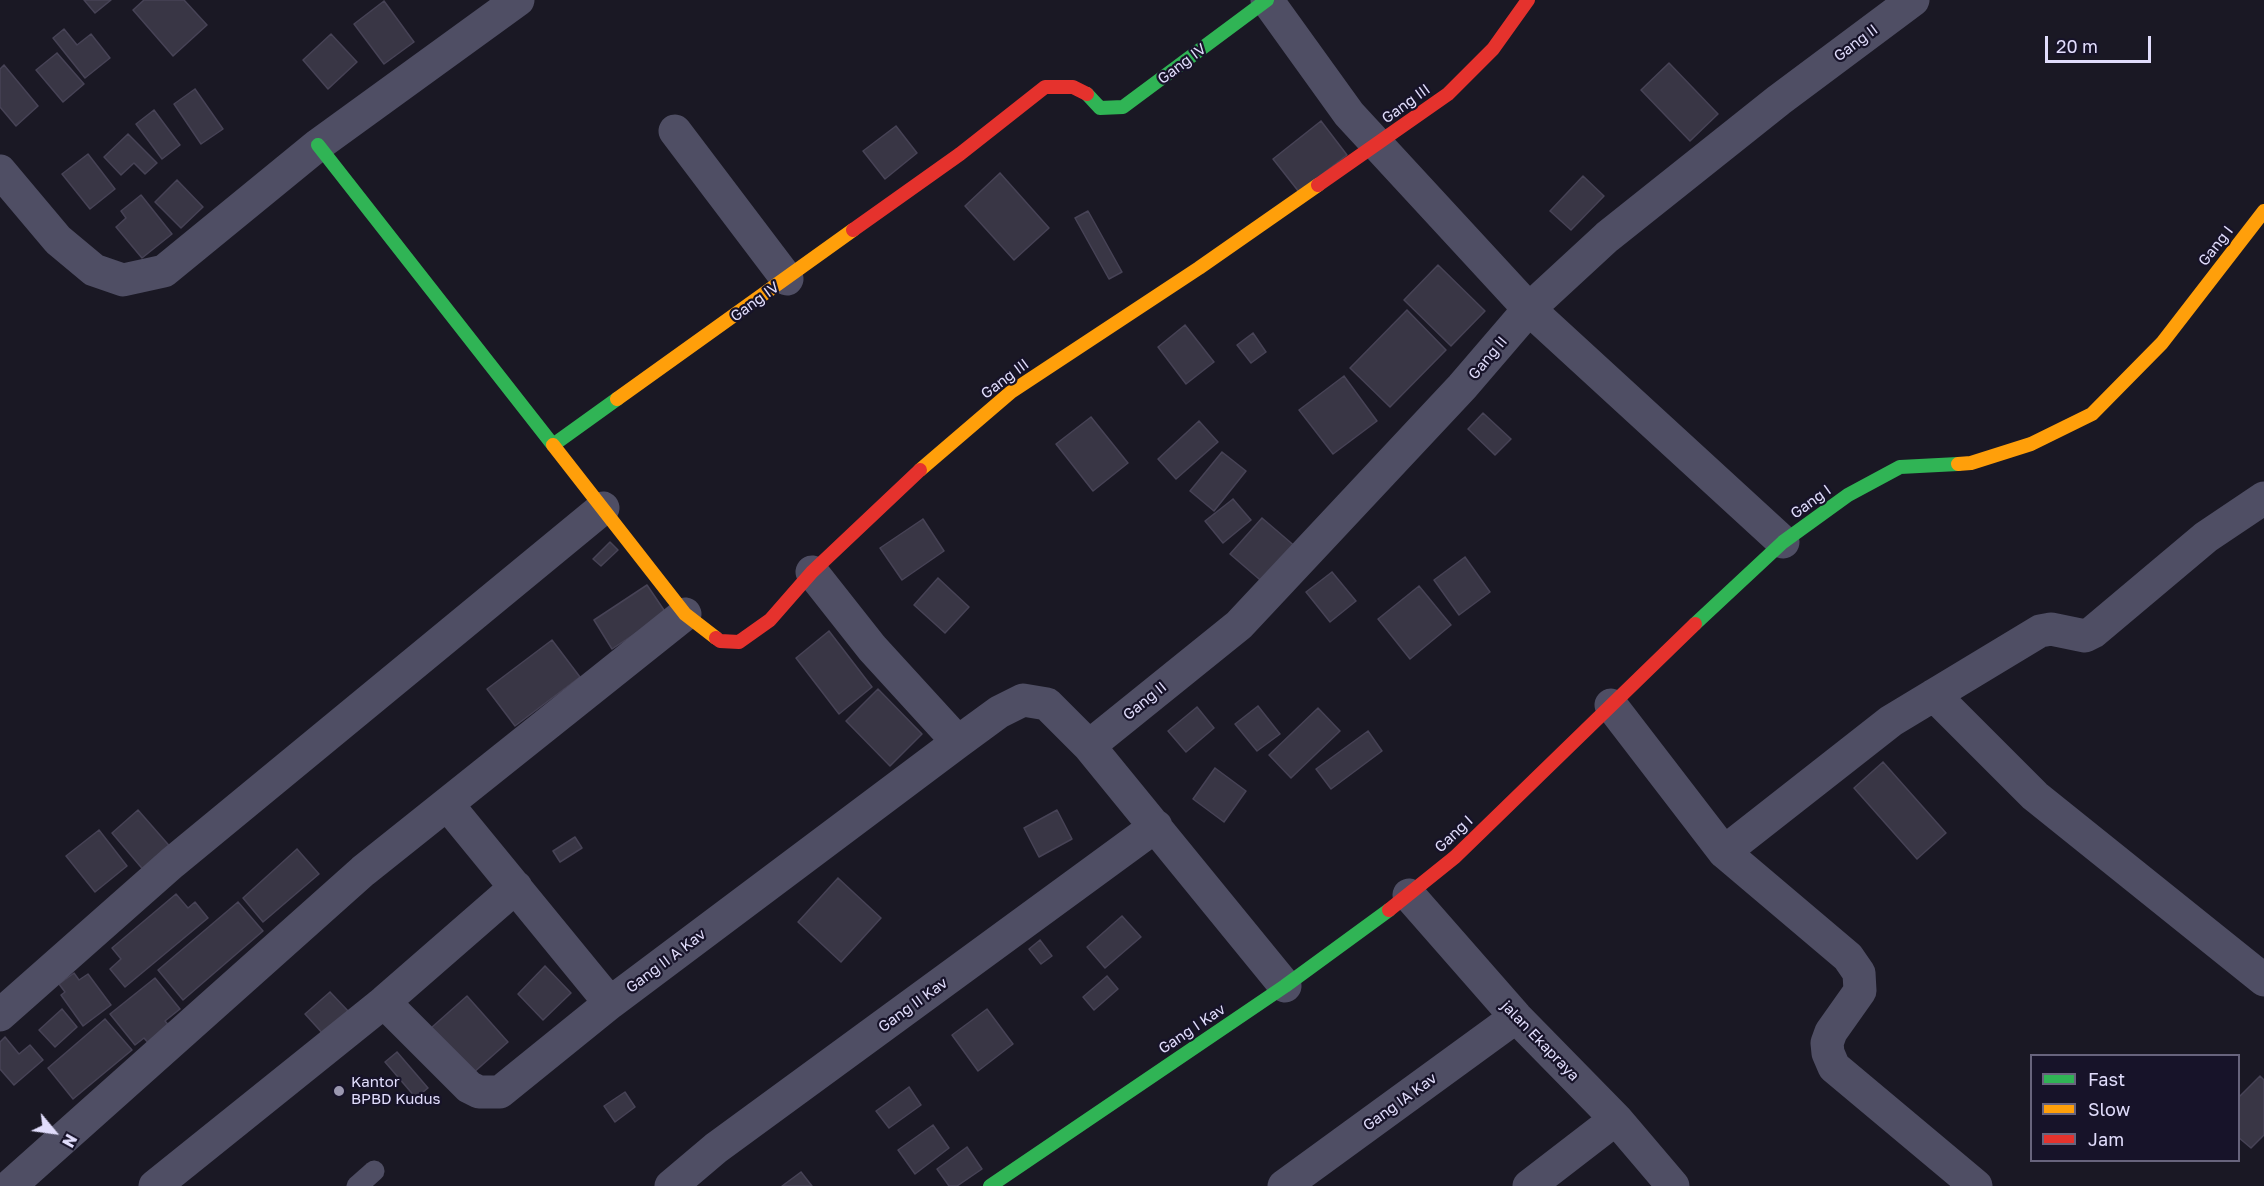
<!DOCTYPE html>
<html>
<head>
<meta charset="utf-8">
<style>
	body { margin:0 }
	#map { position:relative; width:2264px; height:1186px; overflow:hidden; background:#1a1824; font-family:"Golos Text",sans-serif }
	canvas { display:block }
	.legend { position:absolute; left:2030px; top:1054px; width:210px; height:108px; box-sizing:border-box; background:#171329; border:2px solid #68647d; margin:0; padding:8px 10px; list-style:none; font-size:18px; color:#e1ddfc }
	.legend li { display:flex; align-items:center; gap:12px; height:30px }
	.legend b { width:30px; border:2px solid #68647d }
	.north { position:absolute; left:24px; top:1102px; width:60px; height:60px; -webkit-text-stroke:4px #171329; paint-order:stroke; rotate:119deg; font-size:16px; font-weight:700; line-height:24px; text-align:center; color:#e1ddfc }
	.north::after { content:''; display:block; margin:auto; width:21px; height:27px; background:#e1ddfc; clip-path:polygon(50% 0,100% 100%,50% 72%,0 100%) }
	.scale { position:absolute; left:2045px; top:36px; width:106px; height:27px; box-sizing:border-box; border:3px solid #e1ddfc; border-top:0; padding-left:8px; font-size:18px; line-height:21px; white-space:nowrap; color:#e1ddfc; -webkit-text-stroke:4px #171329; paint-order:stroke }
</style>
</head>
<body>
<div id="map">
<canvas width="2264" height="1186"></canvas>
<ul class="legend">
<li><b style="height:8px;background:#30b455"></b>Fast</li>
<li><b style="height:8px;background:#ff9f0a"></b>Slow</li>
<li><b style="height:8px;background:#e5322d"></b>Jam</li>
</ul>
<div class="north">N</div>
<div class="scale">20 m</div>
</div>
<script>
const context = document.querySelector('canvas').getContext('2d');
context.lineJoin = 'round';
function paint(path, color) { context.fillStyle = color; context.fill(path, 'evenodd'); }
const shape = rows => new Path2D(rows.map(r => 'M' + r).join(''));
function stroke(path, color, width, dash) { context.strokeStyle = color; context.lineWidth = width; context.lineCap = dash ? 'butt' : 'round'; context.setLineDash(dash || []); context.stroke(path); }
function write(font, color, halo, rows, align = 'center') {
  context.font = font + ' "Golos Text",sans-serif'; context.lineWidth = 4.5; context.setLineDash([]); context.textBaseline = 'middle'; context.strokeStyle = halo; context.fillStyle = color; for (const [text, x, y, turn = 0] of rows) {
    context.save(); context.translate(x, y); context.rotate((+turn || 0) * Math.PI / 180); context.textAlign = isNaN(turn) ? turn : align; if (halo) context.strokeText(text, 0, 0); context.fillText(text, 0, 0); context.restore();
  }
}
const building = shape([
	[84,0,111,0,95,13,84,0],
	[144,0,184,0,207,25,173,56,133,10,144,0],
	[384,1,414,42,384,64,354,24,384,1],
	[64,29,77,45,91,34,110,58,85,78,53,38,64,29],
	[331,34,357,62,328,89,303,60,331,34],
	[57,53,84,84,63,102,36,70,57,53],
	[1669,63,1718,114,1690,141,1641,90,1669,63],
	[4,65,38,106,16,126,0,107,0,69,4,65],
	[195,89,223,129,201,144,174,104,195,89],
	[154,110,180,145,162,159,136,124,154,110],
	[1321,121,1347,155,1299,192,1273,159,1321,121],
	[896,126,917,153,885,179,863,151,896,126],
	[128,134,157,163,145,174,134,163,121,175,104,157,128,134],
	[88,154,115,189,90,209,62,174,88,154],
	[1000,173,1049,228,1014,260,965,206,1000,173],
	[1583,176,1604,196,1571,230,1550,211,1583,176],
	[177,180,203,207,181,228,155,202,177,180],
	[141,195,172,234,142,258,116,227,126,218,121,211,141,195],
	[1088,211,1122,272,1109,279,1075,218,1088,211],
	[1438,265,1485,311,1451,346,1404,300,1438,265],
	[1407,310,1446,350,1390,407,1350,368,1407,310],
	[1185,325,1214,362,1186,384,1158,347,1185,325],
	[1253,333,1266,352,1251,363,1237,345,1253,333],
	[1344,376,1377,421,1333,454,1299,410,1344,376],
	[1483,413,1511,439,1495,455,1468,429,1483,413],
	[1091,417,1128,463,1093,491,1056,444,1091,417],
	[1199,421,1218,442,1176,479,1158,459,1199,421],
	[1222,452,1246,471,1214,511,1190,491,1222,452],
	[1233,499,1251,520,1223,543,1205,521,1233,499],
	[1262,518,1297,548,1266,585,1230,554,1262,518],
	[923,519,944,551,902,580,880,548,923,519],
	[610,542,618,550,601,566,593,559,610,542],
	[1465,557,1490,592,1459,615,1434,580,1465,557],
	[1332,572,1356,601,1330,622,1306,592,1332,572],
	[938,578,969,607,945,633,914,605,938,578],
	[647,585,666,613,612,649,594,620,647,585],
	[1419,586,1451,625,1410,659,1378,619,1419,586],
	[829,631,872,687,839,714,796,658,829,631],
	[552,640,580,677,515,726,487,689,552,640],
	[878,689,922,734,890,766,846,721,878,689],
	[1258,706,1280,734,1257,751,1235,724,1258,706],
	[1197,707,1214,728,1186,752,1168,731,1197,707],
	[1318,708,1340,731,1291,778,1269,755,1318,708],
	[1368,731,1382,751,1331,789,1316,769,1368,731],
	[1883,762,1946,833,1917,859,1854,788,1883,762],
	[1215,768,1246,791,1224,822,1193,799,1215,768],
	[138,810,173,850,146,873,112,833,138,810],
	[1057,810,1072,839,1039,857,1024,828,1057,810],
	[99,830,127,866,95,892,66,856,99,830],
	[575,837,582,848,560,862,553,851,575,837],
	[297,849,319,874,263,922,243,898,297,849],
	[838,878,881,918,841,962,798,922,838,878],
	[176,894,188,908,195,902,208,918,125,987,110,969,121,959,112,948,176,894],
	[238,902,263,931,183,1000,158,970,238,902],
	[1122,916,1141,937,1105,968,1087,947,1122,916],
	[1040,940,1052,956,1041,964,1029,949,1040,940],
	[545,966,571,993,543,1020,518,994,545,966],
	[74,973,79,980,88,974,111,1005,83,1026,61,995,65,992,59,984,74,973],
	[1107,976,1118,989,1094,1010,1083,997,1107,976],
	[155,978,180,1009,165,1021,172,1029,151,1046,144,1038,135,1045,110,1014,155,978],
	[330,992,350,1013,325,1036,305,1014,330,992],
	[467,996,508,1042,472,1074,431,1028,467,996],
	[62,1009,77,1027,55,1047,39,1030,62,1009],
	[987,1009,1013,1044,978,1071,952,1035,987,1009],
	[105,1019,132,1050,73,1099,48,1068,105,1019],
	[5,1037,19,1054,30,1045,43,1060,14,1085,0,1069,0,1042,5,1037],
	[397,1052,428,1088,416,1098,385,1062,397,1052],
	[2260,1076,2264,1080,2264,1135,2251,1148,2238,1137,2238,1098,2260,1076],
	[909,1087,921,1105,889,1128,876,1111,909,1087],
	[625,1092,635,1107,615,1122,604,1106,625,1092],
	[933,1125,949,1148,915,1174,898,1150,933,1125],
	[967,1147,982,1169,957,1186,949,1186,937,1169,967,1147],
	[801,1172,812,1186,782,1186,801,1172]
]);
paint(building, '#393645');
stroke(building, '#474356', 1.5);
stroke(shape([
	[357,1186,374,1171]
]), '#4f4e64', 21);
stroke(shape([
	[1267,0,1349,114,1529,309,1783,542],
	[675,131,787,279],
	[0,171,58,240,94,270,123,280,164,271,318,145,518,0],
	[812,572,872,648,958,742],
	[1934,695,2035,796,2264,980],
	[1611,705,1724,852,1848,957,1859,973,1860,991,1831,1032,1827,1043,1828,1053,1834,1067,1976,1186],
	[1089,746,1239,625,1462,387,1529,309,1607,237,1779,100,1913,0],
	[447,804,610,1003],
	[1724,852,1891,721,2040,631,2051,629,2085,636,2093,632,2206,537,2264,498],
	[1409,895,1516,1017,1616,1119,1673,1186],
	[384,1002,469,1087,479,1092,500,1092,610,1003,958,742,999,712,1023,700,1047,704,1089,746,1285,986],
	[0,1015,172,863,603,508],
	[10,1186,363,871,685,614],
	[155,1186,384,1002,516,887],
	[671,1186,716,1148,1156,826],
	[1284,1186,1516,1017],
	[1529,1186,1616,1119]
]), '#4f4e64', 33);
stroke(shape([
	[1087,94,1100,108,1123,107,1267,0],
	[318,145,553,445,617,399],
	[1695,624,1783,542,1848,495,1900,467,1958,464],
	[990,1186,1285,986,1389,910]
]), '#30b455', 14);
stroke(shape([
	[617,399,853,230],
	[553,445,685,614,716,638],
	[1958,464,1971,463,2031,444,2092,414,2162,343,2264,211],
	[920,470,1011,392,1199,268,1318,185]
]), '#ff9f0a', 14);
stroke(shape([
	[1318,185,1448,94,1493,49,1528,0],
	[853,230,960,154,1045,87,1073,87,1087,94],
	[716,638,720,641,739,642,770,620,812,572,920,470],
	[1389,910,1455,857,1695,624]
]), '#e5322d', 14);
for (const [x, y, r, color] of [
	[339,1091,6,"#9b98b0"]
]) { const dot = new Path2D(); dot.arc(x, y, r, 0, 2 * Math.PI); context.fillStyle = color; context.fill(dot); stroke(dot, '#171329', 2); }
write('15px', '#e1ddfc', '#171329', [
	["Gang II",1856,43,-37],
	["Gang IV",1182,64,-37],
	["Gang III",1406,104,-36],
	["Gang I",2216,246,-52],
	["Gang IV",755,302,-36],
	["Gang II",1488,358,-50],
	["Gang III",1005,379,-37],
	["Gang I",1811,502,-36],
	["Gang II",1145,701,-39],
	["Gang I",1454,834,-43],
	["Gang II A Kav",666,961,-37],
	["Gang II Kav",913,1005,-36],
	["Gang I Kav",1192,1029,-34],
	["jalan Ekapraya",1540,1041,46],
	["Gang IA Kav",1400,1102,-36]
]);
write('15px', '#e1ddfc', '#171329', [
	["Kantor",351,1082],
	["BPBD Kudus",351,1099]
], 'left');
</script>
</body>
</html>
